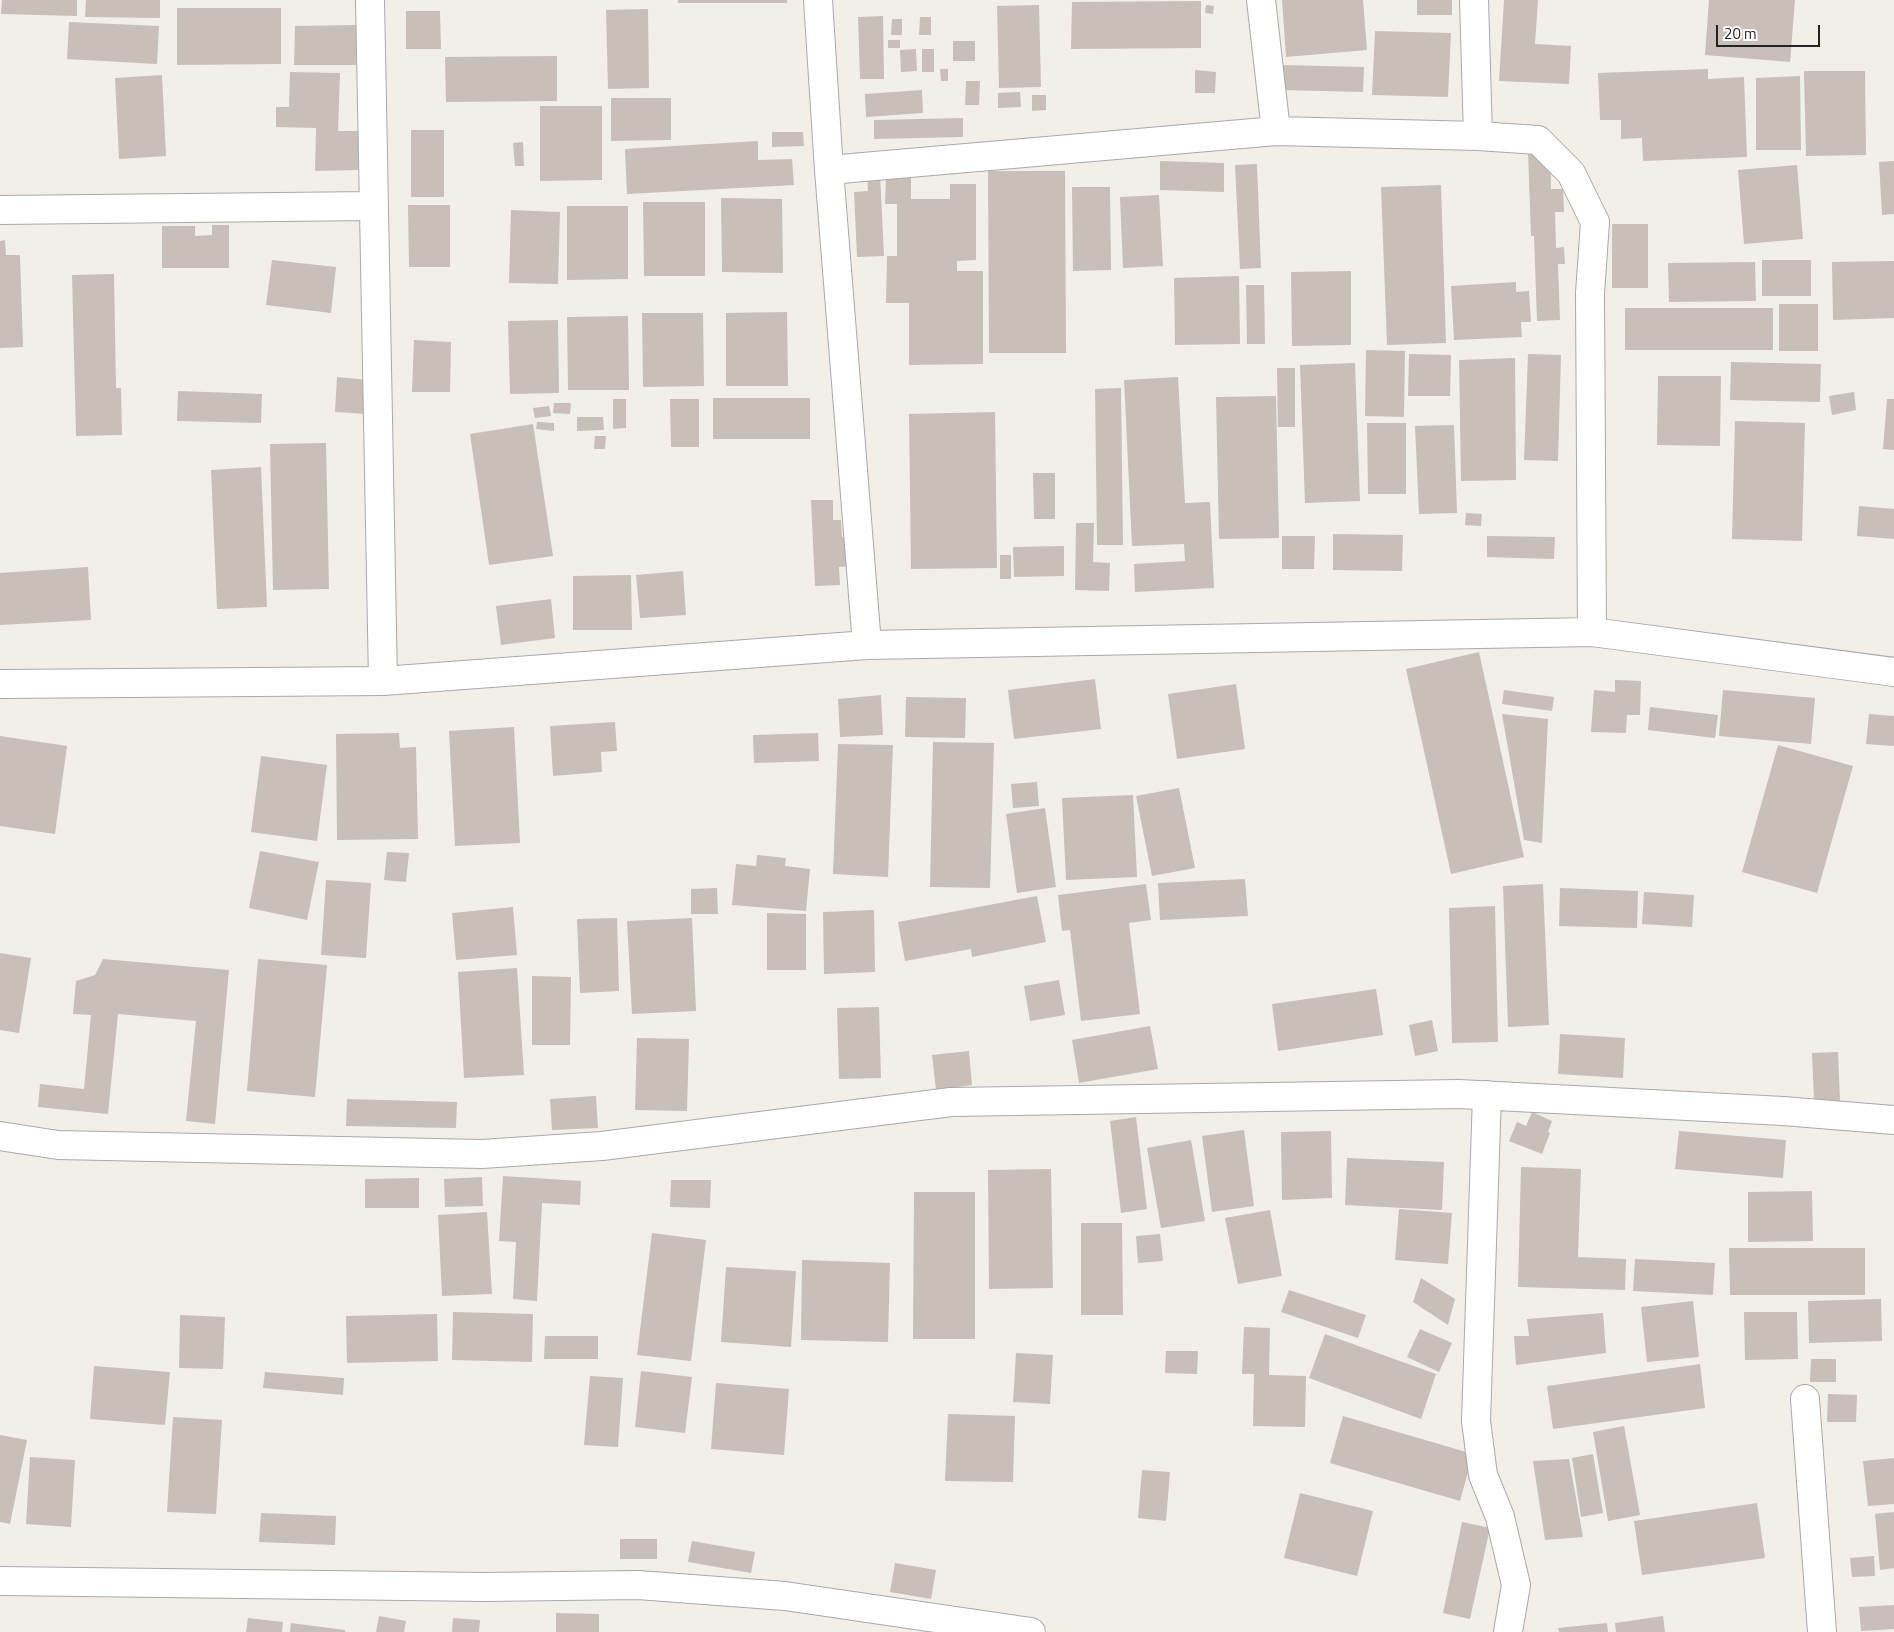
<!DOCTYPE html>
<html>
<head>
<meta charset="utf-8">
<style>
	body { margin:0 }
	#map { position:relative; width:1894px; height:1632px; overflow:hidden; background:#f2efe9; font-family:"Titillium Web",sans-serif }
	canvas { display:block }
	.scale { position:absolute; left:1716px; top:25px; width:104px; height:22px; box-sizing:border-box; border:2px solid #222; border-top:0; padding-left:6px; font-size:15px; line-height:18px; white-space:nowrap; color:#222; -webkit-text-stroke:4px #fff; paint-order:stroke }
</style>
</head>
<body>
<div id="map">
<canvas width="1894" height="1632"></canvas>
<div class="scale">20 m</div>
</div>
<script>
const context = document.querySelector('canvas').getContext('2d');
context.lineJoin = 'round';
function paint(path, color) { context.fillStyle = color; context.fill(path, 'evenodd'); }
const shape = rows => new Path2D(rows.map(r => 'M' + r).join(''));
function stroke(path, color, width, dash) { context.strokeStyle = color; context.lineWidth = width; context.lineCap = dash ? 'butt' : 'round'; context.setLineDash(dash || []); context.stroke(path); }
paint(shape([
	[2,0,77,0,77,16,1,14],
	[86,0,160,0,160,18,85,17],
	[678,0,787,0,787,3,678,3],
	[1282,0,1363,0,1367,50,1286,57],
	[1417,0,1452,0,1452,15,1417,15],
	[1504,0,1538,0,1535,44,1571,46,1569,84,1499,81],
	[1709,0,1795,0,1790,62,1705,55],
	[1201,1,1201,48,1071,49,1072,2],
	[1039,5,1041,87,999,88,997,6],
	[1206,5,1214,6,1213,14,1205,13],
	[177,8,281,8,281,64,177,65],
	[648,9,649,88,608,89,606,10],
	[406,11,440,11,441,49,406,49],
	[883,16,884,79,860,79,858,17],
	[920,17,931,17,931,35,919,35],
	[892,19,902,19,902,35,891,35],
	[69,22,159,26,157,64,67,59],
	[356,25,356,65,294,65,295,26],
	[1375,31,1451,33,1448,97,1372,95],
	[888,40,900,40,900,48,888,48],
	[953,41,975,41,975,61,953,61],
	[916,49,917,71,901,72,900,50],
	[922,49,934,49,934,72,922,72],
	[557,56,557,101,446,102,445,57],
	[1281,65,1364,67,1363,92,1281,90],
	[940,69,948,69,948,81,941,81],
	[1708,69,1708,79,1744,77,1747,157,1643,161,1642,138,1621,139,1621,120,1600,120,1598,73],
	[1195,70,1216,72,1215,93,1195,93],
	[1804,71,1865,71,1866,155,1806,156],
	[290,72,340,73,338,131,359,131,358,170,315,171,316,128,276,127,276,107,289,107],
	[162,75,166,156,119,159,115,78],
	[1800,76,1801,150,1756,150,1756,78],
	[966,81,980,81,979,105,965,105],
	[922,90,923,113,866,117,865,94],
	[1020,92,1021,107,998,108,998,93],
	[1032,95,1046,95,1046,110,1032,111],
	[611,98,671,98,671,140,611,141],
	[540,106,602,106,602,180,540,181],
	[963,118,963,137,874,139,874,120],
	[411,130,444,130,444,197,411,197],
	[772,132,803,132,804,146,772,147],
	[758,141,758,160,792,159,794,185,627,194,625,149],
	[523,142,524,166,515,166,513,143],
	[1528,153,1550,153,1551,189,1563,189,1564,212,1555,212,1556,248,1564,247,1565,264,1558,264,1560,320,1537,321,1534,236,1531,236],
	[1160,161,1224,163,1224,192,1160,190],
	[1894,161,1894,214,1882,215,1879,162],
	[1257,164,1261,268,1240,269,1235,165],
	[1797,165,1803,239,1744,244,1738,170],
	[988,171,1065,171,1066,353,989,353],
	[880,174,884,256,857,257,854,192,868,191,867,175],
	[886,177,911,177,911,199,950,199,950,184,976,184,976,260,957,261,957,271,983,271,983,364,909,365,909,303,886,303,887,256,897,256,897,204,885,204],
	[1441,185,1446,343,1387,345,1381,187],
	[1072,187,1110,187,1111,270,1073,271],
	[1159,195,1163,266,1123,268,1120,197],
	[721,198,782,199,783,273,722,272],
	[643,202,705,202,705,276,644,276],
	[408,205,450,205,450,267,409,267],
	[567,206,628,206,628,279,567,280],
	[511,210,560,212,558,284,509,283],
	[1612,224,1648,224,1648,288,1612,288],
	[212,225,229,225,229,268,162,268,162,226,195,226,195,236,212,235],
	[5,240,6,255,20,255,23,347,0,348,0,241],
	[272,260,336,267,331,313,266,305],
	[1762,260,1811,260,1811,296,1762,296],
	[1894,261,1894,318,1833,320,1832,262],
	[1755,262,1756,301,1669,302,1668,263],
	[1351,271,1351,345,1292,346,1291,272],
	[114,274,116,388,121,388,122,435,76,436,72,275],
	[1239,276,1240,344,1175,345,1174,278],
	[1516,282,1516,292,1529,291,1531,322,1521,322,1522,337,1454,340,1451,286],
	[1246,285,1264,285,1265,344,1247,344],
	[1779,304,1818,304,1818,351,1779,351],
	[1625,308,1773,308,1773,350,1625,350],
	[787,312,788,386,726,386,726,313],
	[642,313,703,313,704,386,643,387],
	[628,316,629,390,568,390,567,317],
	[558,320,559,393,510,394,508,321],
	[414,340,451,342,450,392,412,392],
	[1366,350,1405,351,1404,417,1365,416],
	[1409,354,1451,355,1450,396,1408,396],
	[1528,354,1561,355,1558,461,1524,460],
	[1515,358,1516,480,1461,481,1459,360],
	[1731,362,1821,364,1820,402,1730,400],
	[1355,363,1360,501,1305,503,1300,365],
	[1277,368,1295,368,1295,427,1278,427],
	[1658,376,1721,376,1720,446,1657,445],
	[337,377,369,380,367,414,335,412],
	[1178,377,1185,503,1210,502,1214,588,1135,592,1134,564,1185,561,1184,544,1132,546,1124,380],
	[1121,388,1123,545,1097,545,1095,389],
	[178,391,262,394,261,423,177,421],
	[1854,392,1856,410,1832,415,1829,396],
	[1276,396,1279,538,1219,539,1216,397],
	[713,398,810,398,810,439,713,439],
	[613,399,626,399,626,428,613,429],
	[670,399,699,399,699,447,671,447],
	[1887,399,1894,399,1894,450,1883,449],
	[554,403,571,403,570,414,553,413],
	[549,406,551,416,535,418,533,408],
	[995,412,997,568,911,569,909,414],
	[577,417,603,417,604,430,577,431],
	[1735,421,1805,423,1802,541,1732,539],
	[537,422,554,423,554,431,536,429],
	[1367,423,1406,423,1406,494,1368,494],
	[533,424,553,556,489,565,470,434],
	[1454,425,1457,513,1419,514,1415,426],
	[595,436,606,436,605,449,594,449],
	[326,443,329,589,273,590,270,444],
	[261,467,267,607,217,609,211,470],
	[1033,473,1055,473,1055,519,1034,519],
	[811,500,833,500,833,520,841,520,842,537,851,537,853,566,839,567,840,585,815,586],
	[1859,506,1894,509,1894,539,1857,536],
	[1466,513,1482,514,1481,526,1465,525],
	[1076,523,1094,523,1093,562,1110,563,1109,591,1075,590],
	[1333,534,1403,535,1402,571,1333,570],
	[1282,536,1315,536,1314,569,1282,569],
	[1487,536,1555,537,1554,559,1487,557],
	[1064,546,1064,576,1014,577,1013,547],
	[1000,555,1011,555,1011,579,1000,579],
	[88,567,91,620,0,625,0,573],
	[683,571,686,615,640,618,636,575],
	[631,575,632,630,573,630,573,576],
	[551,599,555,638,501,645,496,606],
	[1479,652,1524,857,1451,874,1406,669],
	[1095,679,1101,729,1014,739,1008,690],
	[1615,680,1641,681,1640,715,1627,715,1626,733,1591,732,1594,690,1615,692],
	[1236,684,1245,749,1177,759,1168,694],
	[1504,690,1554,697,1552,711,1502,704],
	[1723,690,1815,698,1811,744,1719,736],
	[881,695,883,735,840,737,838,699],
	[906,697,966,698,965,738,905,737],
	[1650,707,1718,715,1715,738,1648,730],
	[1502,714,1548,719,1542,843,1524,840],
	[1869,714,1894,716,1894,746,1866,744],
	[615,722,617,751,601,752,602,772,553,776,550,726],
	[514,727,520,843,455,846,449,731],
	[399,733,400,748,416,747,418,839,337,840,336,734],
	[818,733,819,761,754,763,753,735],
	[0,736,67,746,55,834,0,826],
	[933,742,994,743,990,888,930,887],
	[838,744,893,745,888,877,833,874],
	[1778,745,1853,766,1817,893,1742,872],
	[261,756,327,765,317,841,251,832],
	[1037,782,1039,806,1013,808,1011,784],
	[1179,788,1195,868,1152,876,1136,796],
	[1133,795,1137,877,1066,880,1062,798],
	[1045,808,1056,887,1017,893,1006,814],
	[260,851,319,862,307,920,249,908],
	[387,852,409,853,406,882,384,880],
	[757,855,786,858,785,866,810,869,806,911,732,905,736,864,756,866],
	[1245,879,1248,916,1160,920,1158,883],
	[326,880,371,883,366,958,321,955],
	[1146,884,1151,920,1129,923,1140,1014,1081,1021,1070,930,1062,931,1058,895],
	[1543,884,1549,1025,1508,1027,1503,886],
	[717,888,718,914,691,914,691,889],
	[1560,888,1638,891,1637,928,1559,926],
	[1644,892,1694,895,1692,927,1642,924],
	[1037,896,1046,942,972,957,971,949,905,961,898,922],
	[1495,906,1498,1042,1452,1043,1449,908],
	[513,907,517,955,456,960,452,913],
	[874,910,875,972,824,974,823,912],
	[767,913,806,914,806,970,767,970],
	[617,918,619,991,580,993,577,919],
	[692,918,696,1011,632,1014,627,921],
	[0,953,31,958,19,1033,0,1030],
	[103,959,229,970,215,1124,186,1121,196,1021,118,1014,108,1114,38,1107,40,1084,84,1089,91,1015,73,1014,76,981,95,975],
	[258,959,327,965,315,1097,247,1091],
	[517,968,524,1075,464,1078,458,972],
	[532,976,571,977,570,1045,532,1045],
	[1059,980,1065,1015,1030,1021,1024,986],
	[1376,989,1383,1035,1278,1051,1272,1004],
	[879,1007,881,1078,839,1079,837,1008],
	[1432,1020,1438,1051,1415,1056,1409,1025],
	[1150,1026,1158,1069,1079,1083,1072,1040],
	[1560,1034,1625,1038,1623,1078,1558,1074],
	[637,1038,689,1039,687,1111,635,1110],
	[969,1051,972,1085,936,1090,932,1055],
	[1838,1052,1840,1101,1814,1101,1812,1053],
	[596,1096,598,1128,552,1130,550,1099],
	[347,1099,457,1102,456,1128,346,1126],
	[1532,1112,1552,1121,1548,1132,1550,1133,1542,1154,1509,1141,1517,1122,1526,1126],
	[1136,1117,1147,1209,1121,1213,1110,1121],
	[1244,1130,1254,1206,1212,1212,1202,1136],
	[1331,1131,1332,1198,1282,1200,1281,1132],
	[1679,1131,1786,1140,1783,1178,1675,1169],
	[1191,1140,1205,1221,1161,1228,1147,1148],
	[1347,1158,1444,1162,1442,1210,1345,1205],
	[1521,1167,1581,1169,1578,1257,1626,1259,1625,1290,1518,1287],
	[1051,1169,1053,1288,989,1289,988,1170],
	[503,1176,581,1181,580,1205,542,1203,537,1301,513,1299,516,1242,499,1241],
	[482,1177,483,1206,445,1207,444,1179],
	[419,1178,419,1208,365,1208,365,1179],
	[671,1180,711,1180,710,1208,670,1207],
	[1812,1191,1813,1241,1748,1242,1748,1192],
	[914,1192,975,1192,975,1339,913,1339],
	[1399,1209,1452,1213,1448,1264,1395,1260],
	[1270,1210,1282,1276,1238,1284,1225,1218],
	[487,1212,492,1294,442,1296,438,1215],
	[1081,1223,1122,1223,1123,1315,1081,1315],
	[652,1233,706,1240,691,1361,637,1355],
	[1160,1234,1163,1261,1138,1263,1136,1236],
	[1729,1248,1865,1248,1865,1295,1730,1295],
	[1635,1259,1715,1263,1713,1295,1633,1291],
	[802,1260,890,1263,888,1342,801,1340],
	[726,1267,796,1271,791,1347,721,1342],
	[1421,1278,1455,1299,1448,1325,1413,1302],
	[1289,1290,1366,1315,1358,1338,1281,1312],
	[1881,1299,1882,1341,1809,1343,1808,1301],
	[1693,1301,1699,1357,1647,1362,1641,1307],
	[453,1312,533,1314,532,1362,452,1360],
	[1744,1312,1797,1312,1798,1359,1745,1360],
	[1603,1313,1606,1353,1516,1365,1514,1336,1529,1336,1527,1319],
	[437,1314,438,1361,347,1363,346,1316],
	[180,1315,225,1317,223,1369,179,1368],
	[1244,1327,1270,1328,1269,1375,1306,1376,1305,1427,1253,1426,1254,1374,1242,1374],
	[1420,1329,1452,1343,1439,1372,1407,1357],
	[1325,1334,1436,1374,1421,1419,1309,1378],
	[545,1336,598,1336,598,1359,544,1359],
	[1166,1351,1198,1351,1197,1374,1165,1373],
	[1016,1353,1053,1355,1050,1404,1013,1402],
	[1811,1359,1836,1359,1836,1382,1810,1382],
	[1700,1364,1705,1408,1553,1429,1547,1386],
	[94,1366,170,1372,165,1425,90,1419],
	[641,1371,692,1377,685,1433,635,1427],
	[265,1372,344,1378,343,1395,263,1388],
	[590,1376,623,1378,618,1447,584,1445],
	[716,1383,789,1389,784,1455,711,1449],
	[1828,1394,1857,1395,1856,1422,1827,1422],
	[948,1414,1015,1416,1013,1482,945,1481],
	[1343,1416,1473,1454,1460,1501,1330,1463],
	[173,1417,222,1420,216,1514,167,1512],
	[1624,1426,1640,1515,1608,1521,1593,1432],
	[0,1435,27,1440,10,1524,0,1522],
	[1593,1454,1603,1513,1581,1517,1572,1458],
	[30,1457,75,1460,71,1527,26,1524],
	[1894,1458,1894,1504,1868,1506,1863,1461],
	[1569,1459,1583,1537,1545,1540,1533,1461],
	[1142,1470,1170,1472,1166,1521,1138,1518],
	[1300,1493,1373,1511,1357,1576,1284,1558],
	[1757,1503,1765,1558,1642,1575,1634,1521],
	[1894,1512,1894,1568,1880,1570,1875,1514],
	[261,1513,336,1516,335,1545,259,1542],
	[1462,1522,1490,1528,1470,1619,1443,1613],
	[620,1539,657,1539,657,1559,620,1559],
	[692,1541,755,1552,751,1573,688,1562],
	[1874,1556,1875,1576,1852,1577,1850,1558],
	[895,1563,936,1570,931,1599,890,1592],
	[1894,1605,1894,1629,1861,1631,1859,1607],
	[556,1613,599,1614,599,1632,556,1632],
	[379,1616,406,1621,404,1632,376,1632],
	[1663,1616,1665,1632,1616,1632,1615,1623],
	[248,1618,283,1622,282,1632,246,1632],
	[453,1618,480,1620,479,1632,452,1632],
	[291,1623,345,1630,345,1632,290,1632],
	[1607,1623,1608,1632,1559,1632,1558,1628]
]), '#c7bfb8');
const street = shape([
	[370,0,383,681],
	[818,0,829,170,867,645],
	[1261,0,1276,131],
	[1474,0,1478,136],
	[829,170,1276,131,1478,136,1538,140,1571,173,1595,222,1590,293,1592,632],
	[0,210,373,206],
	[0,684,383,681,867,645,1592,632,1894,672],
	[1487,1095,1476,1421,1483,1475,1500,1517,1516,1585,1508,1632],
	[0,1136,58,1145,482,1154,602,1146,951,1102,1459,1094,1783,1111,1894,1120],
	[1805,1399,1822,1632],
	[0,1581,486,1587,638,1585,785,1596,1031,1632]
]);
stroke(street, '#a9a9a9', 30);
stroke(street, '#fff', 28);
</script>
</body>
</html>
